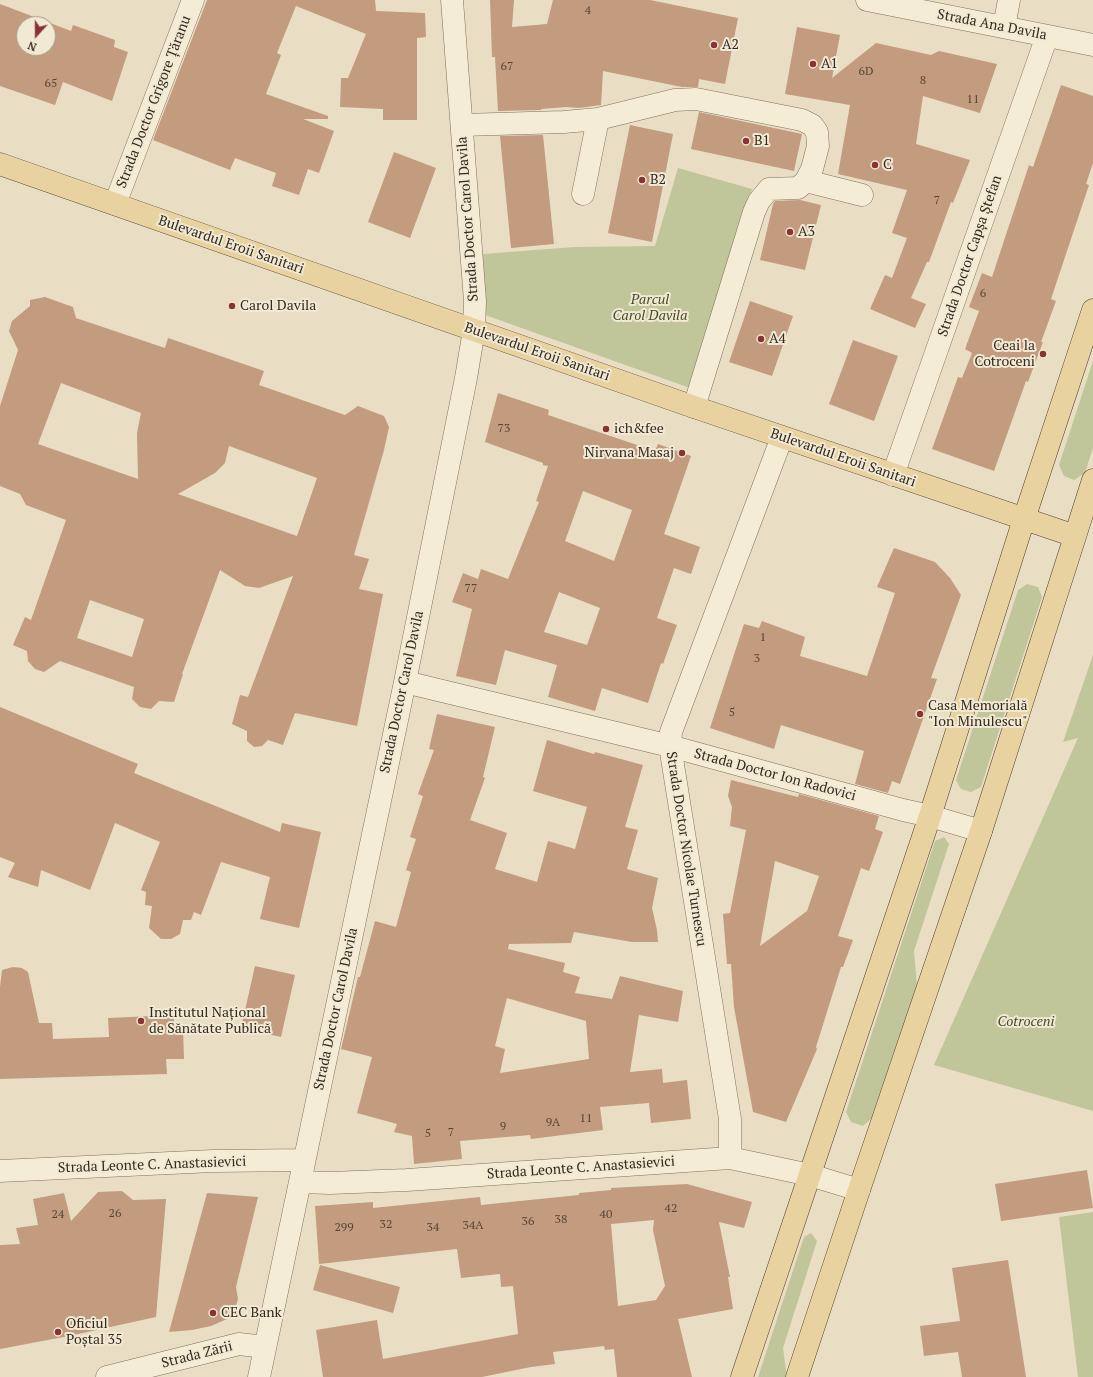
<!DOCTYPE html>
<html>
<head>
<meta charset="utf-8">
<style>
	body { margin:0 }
	#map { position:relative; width:1093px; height:1377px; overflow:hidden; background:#e9dec4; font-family:"PT Serif",serif }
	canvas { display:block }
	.north { position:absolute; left:16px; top:16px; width:40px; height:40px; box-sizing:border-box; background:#f1e9d3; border:1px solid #a59c8b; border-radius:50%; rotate:201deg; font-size:11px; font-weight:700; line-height:16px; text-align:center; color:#33291f }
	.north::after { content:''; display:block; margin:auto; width:14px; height:18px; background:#8a3333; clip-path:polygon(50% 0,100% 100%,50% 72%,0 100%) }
</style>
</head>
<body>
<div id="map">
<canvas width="1093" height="1377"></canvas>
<div class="north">N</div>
</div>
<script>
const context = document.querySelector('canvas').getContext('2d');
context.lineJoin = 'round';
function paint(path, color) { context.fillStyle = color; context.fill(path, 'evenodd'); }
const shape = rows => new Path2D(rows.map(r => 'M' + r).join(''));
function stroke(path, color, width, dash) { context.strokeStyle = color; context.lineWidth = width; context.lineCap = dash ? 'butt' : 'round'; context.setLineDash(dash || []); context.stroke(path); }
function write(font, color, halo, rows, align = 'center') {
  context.font = font + ' "PT Serif",serif'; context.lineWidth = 4; context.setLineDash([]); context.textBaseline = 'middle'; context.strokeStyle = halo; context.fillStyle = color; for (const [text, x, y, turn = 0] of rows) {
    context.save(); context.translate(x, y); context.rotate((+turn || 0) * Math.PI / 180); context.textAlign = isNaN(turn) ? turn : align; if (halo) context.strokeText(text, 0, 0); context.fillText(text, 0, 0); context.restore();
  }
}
paint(shape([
	[678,168,752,189,690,388,485,315,483,254,574,247,655,246],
	[1093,361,1093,448,1085,473,1074,480,1064,476,1059,465],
	[1027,584,1038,587,1042,597,981,787,971,792,961,789,956,780,1018,590],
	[1093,655,1093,1111,934,1065,1078,738,1063,742],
	[944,837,949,844,914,951,917,986,872,1118,863,1126,851,1122,846,1112,935,841],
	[1093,1212,1093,1377,1078,1377,1059,1217],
	[811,1233,817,1241,783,1348,787,1377,758,1377,804,1237]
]), '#c0c699');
paint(shape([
	[207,0,375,0,376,11,425,13,426,37,417,38,417,120,383,120,383,109,340,107,341,78,348,78,366,34,296,6,277,53,281,55,266,94,328,116,328,119,303,119,334,131,319,173,308,169,299,195,272,186,276,173,235,158,230,170,153,140],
	[490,0,514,0,512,27,547,24,553,0,650,0,738,18,725,84,699,79,698,87,682,87,603,71,601,105,579,108,566,107,541,109,541,110,498,111,495,57,492,57],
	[0,4,71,31,73,25,115,40,114,47,128,52,112,101,63,82,55,105,0,86],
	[24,24,48,24,48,48,24,48],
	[797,27,840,35,832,78,876,43,931,55,939,51,997,64,980,113,923,96,916,144,970,160,953,203,951,202,929,262,927,262,911,298,926,304,915,328,870,309,885,275,892,278,907,238,892,233,907,190,838,174,850,105,785,94],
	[1061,85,1093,96,1093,163,1086,184,1089,185,1051,299,1056,301,1041,342,1043,342,1028,382,1026,381,994,471,932,449,958,377,962,378,972,353,965,349,979,311,969,307,982,273,992,277,1029,165,1033,167],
	[699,112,802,134,794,171,691,149],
	[630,125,673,134,652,242,608,233],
	[543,135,554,244,511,248,500,136],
	[394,152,436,168,410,238,368,222],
	[800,200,821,205,805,270,760,260,773,204,775,201],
	[45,297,73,307,76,318,165,348,168,338,264,371,259,385,345,415,358,406,384,416,389,427,384,450,354,555,369,559,359,589,383,594,357,726,295,713,283,745,268,740,262,746,254,747,247,741,247,731,232,724,240,695,248,697,293,576,259,588,245,586,220,570,182,674,183,674,174,702,159,701,151,709,140,707,132,699,134,687,60,661,44,672,35,669,28,661,27,651,13,645,25,617,31,620,66,520,26,505,20,494,0,486,0,406,18,350,9,331,12,321,30,306,30,300],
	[61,383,141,413,137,433,138,479,38,444],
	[229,446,317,478,297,536,178,494,215,473,225,463],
	[90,600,144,619,132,657,77,638],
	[750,301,793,316,772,376,729,362],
	[853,340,898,356,874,421,829,404],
	[498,393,549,410,548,415,655,451,658,444,691,456,664,534,700,547,691,574,674,568,657,618,677,625,663,664,661,663,648,703,602,688,595,711,548,697,557,665,505,650,496,685,456,676,472,609,452,602,463,573,478,579,481,569,508,579,539,502,536,501,548,466,543,465,543,463,485,442],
	[583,491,632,510,614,561,565,541],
	[559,592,600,608,587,645,544,632],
	[894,548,935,562,950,578,961,595,931,678,937,679,900,784,892,781,888,793,855,784,864,751,781,725,774,749,710,728,744,624,759,628,762,621,805,637,800,656,867,676,895,593,877,587],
	[0,707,138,764,134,773,280,832,282,823,321,832,299,928,260,919,270,877,221,862,201,915,194,912,191,920,183,920,180,934,171,939,161,939,149,928,152,906,145,905,146,892,141,890,160,842,115,823,90,890,41,870,38,887,8,877,15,863,0,857],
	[437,714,495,727,483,777,485,778,470,820,507,833,495,869,537,882,548,841,575,849,587,807,533,791,547,740,594,754,595,752,643,765,625,827,638,830,627,869,658,878,652,908,657,930,658,942,632,942,574,932,571,943,509,944,508,949,565,963,563,972,580,977,575,993,612,999,620,976,683,991,678,1022,639,1015,630,1072,662,1069,663,1083,687,1080,691,1119,651,1123,649,1103,600,1107,603,1130,531,1139,530,1135,460,1141,462,1159,414,1164,412,1136,394,1132,397,1124,357,1113,372,1057,341,1049,358,977,360,977,375,921,396,927,411,872,406,870,416,839,410,837,423,796,418,794,434,750,429,749],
	[507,998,586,1021,589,1059,500,1073,505,1049,495,1046],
	[731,780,798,797,799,794,879,816,875,829,883,832,869,871,861,868,838,936,853,940,843,967,841,967,816,1047,817,1049,786,1122,753,1112,734,1007,731,964,727,964,723,914,730,913,746,830,730,826,732,807,728,796],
	[775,861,819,876,807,911,760,946],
	[255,966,295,975,281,1037,241,1028],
	[13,967,22,968,28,972,39,1023,52,1023,53,1039,109,1037,108,1018,174,1015,174,1028,183,1028,184,1059,166,1059,167,1074,0,1079,0,987,2,970],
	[1087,1170,1093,1208,1001,1221,995,1184],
	[687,1184,752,1202,744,1228,719,1222,730,1277,728,1277,733,1309,678,1319,692,1377,617,1377,614,1349,605,1350,604,1346,553,1352,555,1364,531,1367,482,1377,323,1377,316,1330,377,1320,383,1359,518,1334,513,1286,501,1287,500,1274,461,1278,457,1249,319,1264,315,1206,373,1202,373,1208,480,1197,481,1205,579,1195,579,1193,611,1190,611,1188],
	[654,1220,653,1230,665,1286,656,1300,618,1306,611,1224],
	[122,1191,133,1200,166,1199,156,1317,69,1336,0,1349,0,1245,20,1244,16,1228,38,1225,33,1199,64,1193,71,1221,98,1192],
	[207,1193,258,1197,236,1287,238,1299,234,1313,227,1319,211,1326,192,1330,169,1332],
	[1008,1260,1026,1377,962,1377,958,1352,924,1356,920,1326,960,1321,952,1268],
	[320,1265,400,1287,393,1313,313,1290]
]), '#c39b7e');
const minor = shape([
	[867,0,1093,45],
	[1004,27,1009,0],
	[462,125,564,122,598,119,675,100,696,99,802,120,812,125,817,132,818,146,812,169,806,181,798,188,769,189,759,201,754,212,694,407],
	[806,181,862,195],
	[583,194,598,119],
	[115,204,193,0],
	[893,475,1047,36],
	[405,682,670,746,903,810,930,816,981,831],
	[730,1158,730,1119,670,746,671,732,782,437],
	[0,1171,213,1161,304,1160],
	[300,1182,330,1183,407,1180,730,1158,810,1175,859,1190],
	[107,1377,239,1344,265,1347],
	[259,1377,405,682,466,378,474,330,475,301,452,0]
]);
const major = shape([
	[0,164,694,407,1075,536],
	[742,1377,930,816,1024,519,1093,310],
	[797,1377,859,1190,981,831,1093,480]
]);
stroke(minor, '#81705d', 23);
stroke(major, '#503f30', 23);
stroke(minor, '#f5ecd6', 22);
stroke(major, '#e8d2a0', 22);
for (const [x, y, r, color] of [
	[714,45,4,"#8a3333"],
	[813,64,4,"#8a3333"],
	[746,141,4,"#8a3333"],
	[875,165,4,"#8a3333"],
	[642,180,4,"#8a3333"],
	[790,232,4,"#8a3333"],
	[232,306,4,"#8a3333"],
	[761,339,4,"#8a3333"],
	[1043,354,4,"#8a3333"],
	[606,429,4,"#8a3333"],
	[682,453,4,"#8a3333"],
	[920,714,4,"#8a3333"],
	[141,1021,4,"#8a3333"],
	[213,1313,4,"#8a3333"],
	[58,1332,4,"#8a3333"]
]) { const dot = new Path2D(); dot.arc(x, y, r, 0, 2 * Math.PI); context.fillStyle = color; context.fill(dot); stroke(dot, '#f1e9d3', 1.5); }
write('12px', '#574637', null, [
	["4",588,11],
	["67",507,67],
	["6D",866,72],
	["8",923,81],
	["65",51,84],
	["11",973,100],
	["7",937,201],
	["6",983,294],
	["73",504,429],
	["77",471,589],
	["1",763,638],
	["3",757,659],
	["5",732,713],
	["11",586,1119],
	["9A",553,1123],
	["9",503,1127],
	["7",451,1133],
	["5",428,1134],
	["42",671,1209],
	["26",115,1214],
	["24",58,1215],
	["40",606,1215],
	["38",561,1220],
	["36",528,1222],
	["32",386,1225],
	["34A",473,1226],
	["299",344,1228],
	["34",433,1228]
]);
write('14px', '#33291f', '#f1e9d3', [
	["Strada Ana Davila",992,25,11],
	["Strada Doctor Grigore Țăranu",154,102,-69],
	["Strada Doctor Carol Davila",468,219,-94],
	["Bulevardul Eroii Sanitari",231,245,19],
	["Strada Doctor Capșa Ștefan",970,256,-71],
	["Bulevardul Eroii Sanitari",537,352,19],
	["Bulevardul Eroii Sanitari",843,458,19],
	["Strada Doctor Carol Davila",402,692,-78],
	["Strada Doctor Ion Radovici",775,775,15],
	["Strada Doctor Nicolae Turnescu",686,849,81],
	["Strada Doctor Carol Davila",336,1009,-78],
	["Strada Leonte C. Anastasievici",152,1165,-2],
	["Strada Leonte C. Anastasievici",581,1168,-4],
	["Strada Zării",197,1355,-14]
]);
write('14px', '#33291f', '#f1e9d3', [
	["A2",722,45],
	["A1",821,64],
	["B1",754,141],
	["C",883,165],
	["B2",650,180],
	["A3",798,232],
	["Carol Davila",240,306],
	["A4",769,339],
	["Ceai la",1035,346,"right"],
	["Cotroceni",1035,362,"right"],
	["ich&fee",614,429],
	["Nirvana Masaj",674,453,"right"],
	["Casa Memorială",928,706],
	["\"Ion Minulescu\"",928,722],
	["Institutul Național",149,1013],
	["de Sănătate Publică",149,1029],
	["CEC Bank",221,1313],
	["Oficiul",66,1324],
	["Poștal 35",66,1340]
], 'left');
write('italic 14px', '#444d28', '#f1e9d3', [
	["Parcul",650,300],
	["Carol Davila",650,316],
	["Cotroceni",1026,1022]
]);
</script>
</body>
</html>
